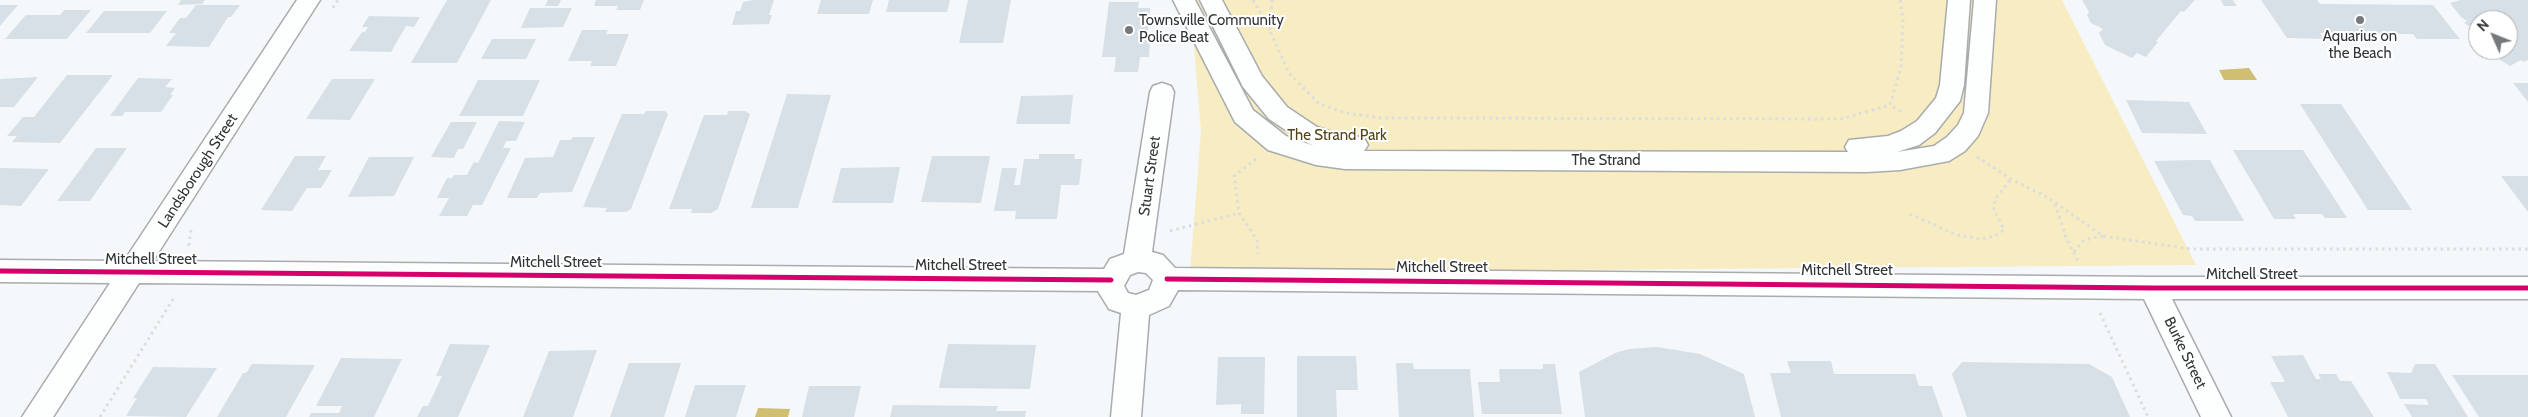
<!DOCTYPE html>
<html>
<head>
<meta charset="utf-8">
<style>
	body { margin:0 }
	#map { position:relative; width:2528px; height:417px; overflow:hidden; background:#f4f8fb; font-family:Cabin,sans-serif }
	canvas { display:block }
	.north { position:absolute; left:2468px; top:10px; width:50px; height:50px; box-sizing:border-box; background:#fff; border:1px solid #adaeaf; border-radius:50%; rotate:314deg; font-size:14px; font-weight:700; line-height:20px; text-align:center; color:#323537 }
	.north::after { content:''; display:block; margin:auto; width:18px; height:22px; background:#76797c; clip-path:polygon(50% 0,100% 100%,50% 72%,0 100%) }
</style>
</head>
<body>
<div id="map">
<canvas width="2528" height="417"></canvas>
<div class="north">N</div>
</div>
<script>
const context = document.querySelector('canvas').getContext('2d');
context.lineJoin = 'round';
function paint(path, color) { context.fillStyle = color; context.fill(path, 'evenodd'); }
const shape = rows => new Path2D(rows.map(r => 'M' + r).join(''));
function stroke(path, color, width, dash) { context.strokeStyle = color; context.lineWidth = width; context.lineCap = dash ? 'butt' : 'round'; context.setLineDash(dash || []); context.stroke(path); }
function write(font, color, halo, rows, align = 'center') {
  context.font = font + ' Cabin,sans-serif'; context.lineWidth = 4; context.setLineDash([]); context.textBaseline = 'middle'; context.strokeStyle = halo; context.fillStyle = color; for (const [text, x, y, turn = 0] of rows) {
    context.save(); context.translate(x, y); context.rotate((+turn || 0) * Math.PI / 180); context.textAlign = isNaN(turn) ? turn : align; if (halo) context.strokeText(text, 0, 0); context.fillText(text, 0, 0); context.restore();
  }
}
paint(shape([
	[1190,0,2062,0,2196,265,1190,273,1201,131]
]), '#f7ecc2');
paint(shape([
	[2249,68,2257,80,2224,80,2219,70],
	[758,408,790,409,788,417,755,417]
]), '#d0be72');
paint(shape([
	[181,0,205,0,202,4,178,5],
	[447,0,491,0,457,63,411,63],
	[548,0,561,0,558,6,545,6],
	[596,0,644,0,640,10,616,10,618,6,594,6],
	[753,0,774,0,769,15,772,15,769,24,732,25,736,11,740,11,743,2],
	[821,0,873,0,869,14,817,14],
	[889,0,950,0,947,12,886,12],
	[968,0,1011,0,1003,43,959,43],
	[2082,0,2195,0,2184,12,2181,11,2156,41,2158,42,2146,57,2137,53,2132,58,2105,45,2099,33,2103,29,2091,23,2087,15,2089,12],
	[2221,0,2233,0,2237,6,2224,6],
	[2261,0,2317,0,2320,4,2433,5,2460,39,2417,39,2413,34,2320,33,2324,39,2287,38],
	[2461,0,2528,0,2528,60,2524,62,2521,60,2510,66,2494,56,2495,55,2493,54,2495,52,2492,50,2508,50,2508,20,2478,20,2478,32,2464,23,2467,21,2461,17,2450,3],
	[1109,2,1139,2,1138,8,1150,8,1147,42,1150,42,1149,57,1140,57,1138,72,1114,72,1116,57,1102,57],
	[0,5,18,5,0,26],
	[196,5,240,5,231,17,228,17,209,47,166,46,176,33,169,33,180,18,186,18],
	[530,8,572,8,563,27,521,28],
	[64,10,91,10,67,39,5,39,26,15,60,15],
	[104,11,167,11,150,33,86,33],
	[369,16,420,17,414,27,406,26,391,52,349,51,362,32,365,32,368,27,362,27],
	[582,30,608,30,606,34,629,34,616,66,590,66,592,61,568,61],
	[492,39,536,39,526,59,481,59],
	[67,75,113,75,60,143,12,142,17,136,7,136,23,117,34,117],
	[38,77,14,107,0,107,0,79],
	[138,78,172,79,165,87,175,88,170,95,173,95,161,112,125,112,122,116,110,116],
	[332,79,375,79,350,120,306,119],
	[478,80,540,80,523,116,459,116],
	[2513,83,2528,83,2528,102],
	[787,94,831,95,798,208,751,208],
	[1073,95,1070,124,1016,124,1021,96],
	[2126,100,2189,102,2207,134,2142,133],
	[2300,104,2341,104,2412,210,2368,210],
	[646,111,665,111,668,114,631,209,626,212,605,212,607,208,583,207,622,114,644,114],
	[728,111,745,111,750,114,718,209,711,213,691,213,692,209,669,209,704,115,727,115],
	[499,121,525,122,516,141,506,141,503,148,511,148,482,205,473,205,467,216,439,216,449,198,437,198,447,178,452,178,454,175,467,175,474,162,478,163],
	[451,122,477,122,463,149,458,149,454,158,431,157],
	[573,137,595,137,572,192,540,193,537,198,507,198,525,158,553,157,560,140,571,140],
	[96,148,127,148,90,201,57,201],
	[2233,150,2303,150,2347,218,2325,218,2322,214,2293,214,2296,219,2274,219],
	[1039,154,1075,154,1074,159,1082,159,1079,185,1061,185,1057,219,1015,219,1016,211,994,211,1002,168,1017,168,1014,185,1020,185,1024,159,1039,159],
	[295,156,326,156,318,170,332,170,321,188,307,188,292,211,261,210],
	[932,156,990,156,981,203,921,202],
	[369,157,414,157,394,196,348,197],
	[2193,160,2210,160,2244,221,2195,221,2192,216,2183,215,2154,161],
	[900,167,893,203,832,203,841,168],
	[0,168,49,169,21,206,0,205],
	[2501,176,2528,176,2528,212],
	[450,344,490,345,458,417,417,417,423,406,428,406,442,376,436,376],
	[948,344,1036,345,1030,389,939,388],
	[1657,347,1700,354,1744,374,1755,417,1585,417,1579,372,1615,353,1629,349],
	[597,350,573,417,523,417,549,351],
	[2303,355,2316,379,2321,379,2318,374,2336,374,2340,381,2351,381,2374,417,2288,417,2270,382,2285,382,2271,356],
	[1297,356,1356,356,1358,390,1336,390,1337,417,1297,417],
	[1218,357,1265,357,1264,414,1241,414,1241,404,1216,405],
	[341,358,402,359,374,417,309,417,311,413,339,413,342,406,316,406],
	[1787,361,1831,361,1834,374,1915,374,1919,386,1932,386,1943,417,1781,417,1770,373,1791,373],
	[1962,362,2089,364,2112,377,2130,417,1967,417,1952,374],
	[629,363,681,363,664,417,610,417],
	[1396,363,1413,363,1414,369,1470,369,1474,417,1399,417],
	[252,364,315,365,286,417,217,417,243,373,246,373],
	[1543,364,1555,364,1562,414,1482,414,1478,382,1500,382,1499,369,1543,369],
	[2415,364,2435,364,2468,417,2412,417,2404,404,2429,405,2426,399,2400,399,2387,372,2411,373],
	[153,367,217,368,186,417,126,416,137,398,133,398],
	[2452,375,2528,375,2528,417,2479,417],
	[695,385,746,385,736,417,685,417],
	[809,386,861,386,854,417,802,417],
	[893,405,998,406,996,411,1026,411,1025,417,890,417]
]), '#d7e0e6');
const minor = shape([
	[297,0,320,0,153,261,1104,269,1110,259,1124,254,1150,92,1153,86,1162,83,1171,86,1174,92,1152,252,1163,255,1175,268,2153,277,2528,277,2528,299,2172,299,2231,417,2201,417,2144,299,1178,290,1169,306,1149,315,1141,417,1111,417,1121,313,1109,309,1098,291,139,283,53,417,22,417,110,283,0,282,0,260,124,261,297,0],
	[1138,272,1146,273,1153,280,1149,290,1136,295,1128,293,1124,286,1130,275,1138,272],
	[1173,0,1195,0,1253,110,1286,136,1314,146,1299,139,1269,119,1243,87,1200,0,1222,0,1262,76,1287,107,1317,127,1329,131,1364,138,1368,145,1364,151,1848,152,1845,147,1849,140,1888,136,1901,131,1917,121,1936,98,1940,85,1948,0,1970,0,1964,85,1960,101,1935,133,1919,145,1897,152,1934,146,1947,137,1958,125,1964,113,1974,0,1996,0,1988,113,1978,136,1965,151,1949,161,1900,170,1867,172,1345,169,1316,165,1268,150,1235,122,1173,0]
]);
stroke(minor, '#a9acae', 3);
stroke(shape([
	[1253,0,1270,30],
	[1272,0,1270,31,1289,73,1319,104,1346,113,1381,118,1841,119,1890,105],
	[1900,0,1903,19,1901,67,1890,105,1903,113],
	[333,8,338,0],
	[1977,157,2011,179,2047,197,2103,236,2191,249,2528,249],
	[1256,159,1234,176,1239,213,1257,240,1258,254],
	[2055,204,2067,240,2079,263],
	[1910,214,1957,235,1980,239,1995,236,2004,230,1993,207,1996,198,2011,179],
	[191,230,189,245,192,246],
	[1170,231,1239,213],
	[2074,252,2084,240,2103,236],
	[2100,313,2148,417],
	[100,417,175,296]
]), '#dbddde', 3, [2.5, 4]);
paint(minor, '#fdfefe');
stroke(shape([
	[0,271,1111,280],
	[1167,279,2153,288,2528,288]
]), '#d6006c', 5);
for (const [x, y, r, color] of [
	[2360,20,5,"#76797c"],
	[1129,30,5,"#76797c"]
]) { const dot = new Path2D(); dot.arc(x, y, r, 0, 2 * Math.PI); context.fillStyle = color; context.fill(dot); stroke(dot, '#fff', 2); }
write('15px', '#323537', '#fff', [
	["Townsville Community",1139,21],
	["Police Beat",1139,38],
	["Aquarius on",2360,37,"center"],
	["the Beach",2360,54,"center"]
], 'left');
write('15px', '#4f4317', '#fff', [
	["The Strand Park",1337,136]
]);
write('15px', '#323537', '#fff', [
	["The Strand",1606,161],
	["Landsborough Street",198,171,-57],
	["Stuart Street",1150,176,-82],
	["Mitchell Street",151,260],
	["Mitchell Street",556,263],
	["Mitchell Street",961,266],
	["Mitchell Street",1442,268],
	["Mitchell Street",1847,271],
	["Mitchell Street",2252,275],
	["Burke Street",2185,353,64]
]);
</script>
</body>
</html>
